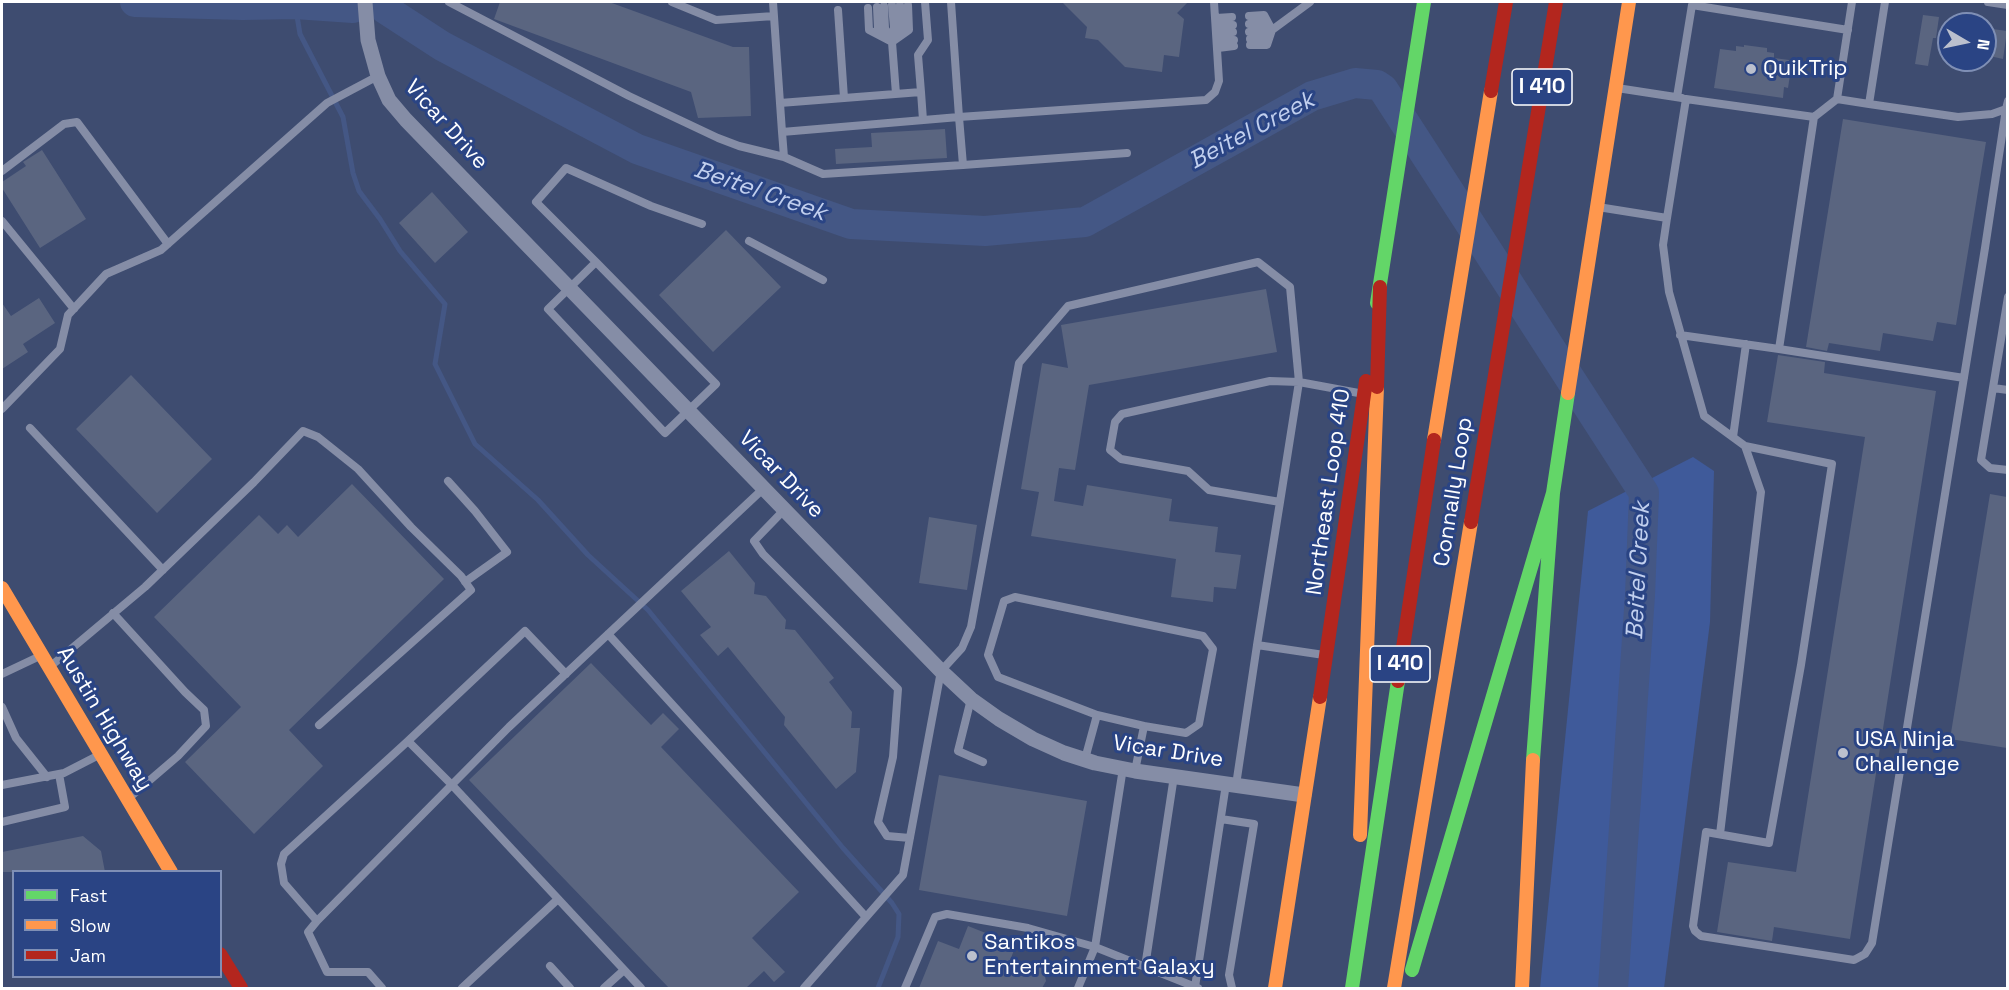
<!DOCTYPE html>
<html>
<head>
<meta charset="utf-8">
<style>
	body { margin:0 }
	#map { position:relative; width:2009px; height:990px; overflow:hidden; background:#3e4c70; font-family:"Space Grotesk",sans-serif }
	canvas { display:block }
	.frame { position:absolute; inset:0; border:3px solid #fff; pointer-events:none }
	.legend { position:absolute; left:12px; top:870px; width:210px; height:108px; box-sizing:border-box; background:#2a4484; border:2px solid #7f8fb5; margin:0; padding:8px 10px; list-style:none; font-size:18px; color:#fff }
	.legend li { display:flex; align-items:center; gap:12px; height:30px }
	.legend b { width:30px; border:2px solid #7f8fb5 }
	.north { position:absolute; left:1937px; top:12px; width:60px; height:60px; box-sizing:border-box; background:#2a4484; border:2px solid #7f8fb5; border-radius:50%; rotate:99deg; font-size:16px; font-weight:700; line-height:24px; text-align:center; color:#fff }
	.north::after { content:''; display:block; margin:auto; width:21px; height:27px; background:#bbc0cd; clip-path:polygon(50% 0,100% 100%,50% 72%,0 100%) }
</style>
</head>
<body>
<div id="map">
<canvas width="2009" height="990"></canvas>
<div class="frame"></div>
<ul class="legend">
<li><b style="height:8px;background:#63d668"></b>Fast</li>
<li><b style="height:8px;background:#ff974d"></b>Slow</li>
<li><b style="height:8px;background:#b3261e"></b>Jam</li>
</ul>
<div class="north">N</div>
</div>
<script>
const context = document.querySelector('canvas').getContext('2d');
context.lineJoin = 'round';
function paint(path, color) { context.fillStyle = color; context.fill(path, 'evenodd'); }
const shape = rows => new Path2D(rows.map(r => 'M' + r).join(''));
function stroke(path, color, width, dash) { context.strokeStyle = color; context.lineWidth = width; context.lineCap = dash ? 'butt' : 'round'; context.setLineDash(dash || []); context.stroke(path); }
function write(font, color, halo, rows, align = 'center') {
  context.font = font + ' "Space Grotesk",sans-serif'; context.lineWidth = 6; context.setLineDash([]); context.textBaseline = 'middle'; context.strokeStyle = halo; context.fillStyle = color; for (const [text, x, y, turn = 0] of rows) {
    context.save(); context.translate(x, y); context.rotate((+turn || 0) * Math.PI / 180); context.textAlign = isNaN(turn) ? turn : align; if (halo) context.strokeText(text, 0, 0); context.fillText(text, 0, 0); context.restore();
  }
}
paint(shape([
	[1693,457,1714,471,1710,622,1664,988,1540,988,1588,511]
]), '#3f5a9a');
stroke(shape([
	[295,4,300,34,343,117,353,173,359,191,380,219,400,251,445,304,435,364,475,444,538,500,588,555,648,610,843,848,892,903,899,914,898,937,878,988]
]), '#445785', 5);
stroke(shape([
	[135,2,243,5,295,4,353,8],
	[385,9,442,46,637,149,851,224,985,231,1085,222,1312,96,1355,83,1377,85,1383,89,1644,493,1640,595,1613,988]
]), '#445785', 30);
paint(shape([
	[500,2,609,2,733,47,749,47,751,116,698,118,691,92,494,19],
	[1062,2,1188,2,1177,13,1184,19,1179,57,1164,55,1162,72,1125,67,1098,40,1085,38,1087,27],
	[1923,15,1939,17,1936,38,1933,38,1928,66,1915,64],
	[1985,28,2007,31,2003,59,1985,55],
	[1744,45,1767,48,1767,52,1774,53,1774,58,1789,60,1787,75,1790,75,1788,88,1784,87,1783,98,1714,88,1720,49,1736,51,1736,46,1744,47],
	[1843,119,1986,142,1956,325,1937,322,1933,341,1883,333,1880,351,1829,343,1827,351,1806,347],
	[945,129,947,158,836,164,835,149,872,147,871,133],
	[42,150,86,219,40,248,2,188,2,182,26,166,23,162],
	[432,192,468,232,435,263,399,223],
	[726,230,781,287,713,352,659,295],
	[1266,289,1277,352,1089,385,1075,470,1059,468,1054,501,1083,506,1087,485,1172,499,1169,521,1218,527,1215,552,1241,555,1236,589,1214,587,1213,602,1171,597,1176,559,1031,536,1039,492,1021,489,1042,363,1068,368,1061,325],
	[39,298,55,323,23,344,28,352,2,369,2,303,11,316],
	[1778,355,1825,362,1824,373,1936,391,1850,939,1774,927,1772,941,1717,932,1728,862,1796,872,1865,437,1767,422],
	[131,375,212,459,157,513,76,429],
	[352,484,444,579,289,730,323,766,254,834,185,762,241,707,154,617,259,515,278,534,287,525,298,537],
	[1990,494,2007,497,2007,748,1950,739],
	[929,517,977,525,967,590,919,583],
	[729,551,755,583,754,594,766,596,786,620,785,629,795,630,834,678,829,682,852,712,851,728,860,728,856,772,836,789,784,725,785,717,728,647,718,656,700,635,711,627,681,591],
	[591,663,651,725,663,713,679,729,661,747,799,892,752,938,785,972,774,982,764,971,746,988,669,988,469,780],
	[939,775,1087,801,1067,916,919,890],
	[83,836,101,851,105,872,2,872,2,852],
	[968,926,1016,945,1009,963,1043,967,1046,981,1042,988,919,988,938,941,959,949]
]), '#5a6580');
stroke(shape([
	[449,2,629,96,718,138,739,146,784,157,782,132],
	[672,2,716,20,774,16],
	[773,2,782,132,959,117,963,165,1127,153],
	[951,2,959,117,1206,100,1215,92,1219,81,1214,2],
	[1885,2,1869,104,1958,117,1992,114,2006,109,2008,101],
	[1988,2,2008,5],
	[892,5,894,28,892,37],
	[884,6,885,28,890,38],
	[877,7,878,29,884,35],
	[868,8,869,30,892,42],
	[838,10,844,98],
	[1249,16,1264,15,1272,30,1267,45,1250,45],
	[1216,18,1232,17],
	[1249,24,1264,23,1269,27],
	[1216,26,1233,25],
	[1249,32,1272,30],
	[1217,33,1233,32],
	[894,38,901,28,900,5],
	[1250,39,1266,38,1272,30,1310,2],
	[1217,41,1234,40],
	[1218,48,1234,46],
	[1617,88,1682,98],
	[921,92,918,55,928,40,925,2],
	[896,94,892,42,909,30,908,5],
	[1677,97,1692,5,1848,30],
	[1837,99,1869,104],
	[780,103,921,92,923,120],
	[784,157,823,174,963,165],
	[2,171,64,124,77,122,168,244],
	[1598,207,1667,218,1663,245,1669,292,1704,416,1745,446,1832,464,1801,665,1769,843,1706,832,1693,926,1695,931,1701,936,1854,960,1865,954,1872,943,1985,248,2006,109],
	[1667,218,1686,99,1814,117,1837,99,1852,2],
	[2,221,74,309],
	[749,241,823,280],
	[596,262,548,309,665,433,716,384,596,262,536,202,566,168,651,206,702,224],
	[2008,297,1981,460,1990,468,2008,470],
	[1680,335,1779,349,1814,117],
	[1779,349,1964,378],
	[1993,388,2008,390],
	[2,409,60,349,68,315,106,274,161,250,327,103,378,76],
	[30,428,163,570],
	[1733,437,1746,344],
	[448,481,475,511,507,552,465,582],
	[1280,502,1209,490,1188,471,1121,459,1110,450,1115,422,1122,414,1270,381,1299,382,1280,502,1257,645,1324,655],
	[784,510,754,541,763,554,898,689,893,757,878,822,887,836,910,838],
	[113,613,185,692,204,710,206,726,178,756,129,798],
	[608,634,866,917],
	[52,665,145,587,254,482,303,431,318,437,358,469,411,527,461,576,471,590,319,725],
	[2,674,40,656],
	[566,674,525,631,408,741,452,785,641,988],
	[971,699,958,751,983,762],
	[2,707,16,738,47,777],
	[1097,715,1144,726],
	[1085,759,1097,715,998,677,988,655,1004,601,1015,597,1203,636,1213,649,1199,724,1186,733,1144,726,1135,771],
	[2,785,64,773,99,755],
	[1236,785,1257,645],
	[1221,819,1254,824,1229,975,1232,988],
	[2,822,65,807,59,774],
	[1720,834,1761,492,1745,446],
	[317,921,284,883,281,864,284,854,408,741],
	[550,966,570,988],
	[1145,967,1174,776],
	[1195,987,1226,784],
	[382,988,368,972,327,972,308,932,317,921,509,727,764,488],
	[462,988,558,899],
	[604,988,624,970],
	[804,988,903,875,941,671,962,648,971,627,1019,363,1068,306,1258,262,1290,287,1299,382,1364,394],
	[905,988,935,917,947,914,1028,928,1095,947,1198,988],
	[1078,988,1095,947,1123,768]
]), '#858da6', 8);
stroke(shape([
	[365,2,368,40,378,76,389,100,406,120,941,671,971,699,999,719,1033,739,1064,753,1095,763,1135,771,1304,795]
]), '#858da6', 15);
stroke(shape([
	[1377,303,1424,2],
	[1533,760,1553,493,1568,393],
	[1412,970,1553,493],
	[1352,988,1398,681]
]), '#63d668', 14);
stroke(shape([
	[1568,393,1629,2],
	[1434,440,1491,91],
	[2,588,171,872],
	[1360,835,1377,387],
	[1275,988,1320,697],
	[1394,988,1471,522],
	[1522,988,1533,760]
]), '#ff974d', 14);
stroke(shape([
	[1491,91,1506,2],
	[1377,387,1380,287],
	[1471,522,1556,2],
	[1398,681,1434,440],
	[1320,697,1366,381],
	[220,954,241,988]
]), '#b3261e', 14);
for (const [x, y, r, color] of [
	[1751,69,6,"#bbc0cd"],
	[1843,753,6,"#bbc0cd"],
	[972,956,6,"#bbc0cd"]
]) { const dot = new Path2D(); dot.arc(x, y, r, 0, 2 * Math.PI); context.fillStyle = color; context.fill(dot); stroke(dot, '#2a4484', 2); }
for (const [x, y, w] of [
	[1542,87,60],
	[1400,664,60]
]) { const box = new Path2D(); box.roundRect(x - w / 2, y - 18, w, 36, 4.5); context.fillStyle = '#2a4484'; context.fill(box); stroke(box, '#fff', 1.5); }
write('bold 21px', '#fff', null, [
	["I 410",1542,87],
	["I 410",1400,664]
]);
write('22px', '#fff', '#2a4484', [
	["QuikTrip",1763,69],
	["USA Ninja",1855,740],
	["Challenge",1855,765],
	["Santikos",984,943],
	["Entertainment Galaxy",984,968]
], 'left');
write('22px', '#fff', '#2a4484', [
	["Vicar Drive",446,125,48],
	["Vicar Drive",781,475,46],
	["Northeast Loop 410",1329,492,-82],
	["Connally Loop",1454,492,-81],
	["Austin Highway",104,719,59],
	["Vicar Drive",1168,752,9]
]);
write('italic 24px', '#c1cfee', '#2a4484', [
	["Beitel Creek",1252,131,-28],
	["Beitel Creek",760,192,19],
	["Beitel Creek",1639,571,-87]
]);
</script>
</body>
</html>
